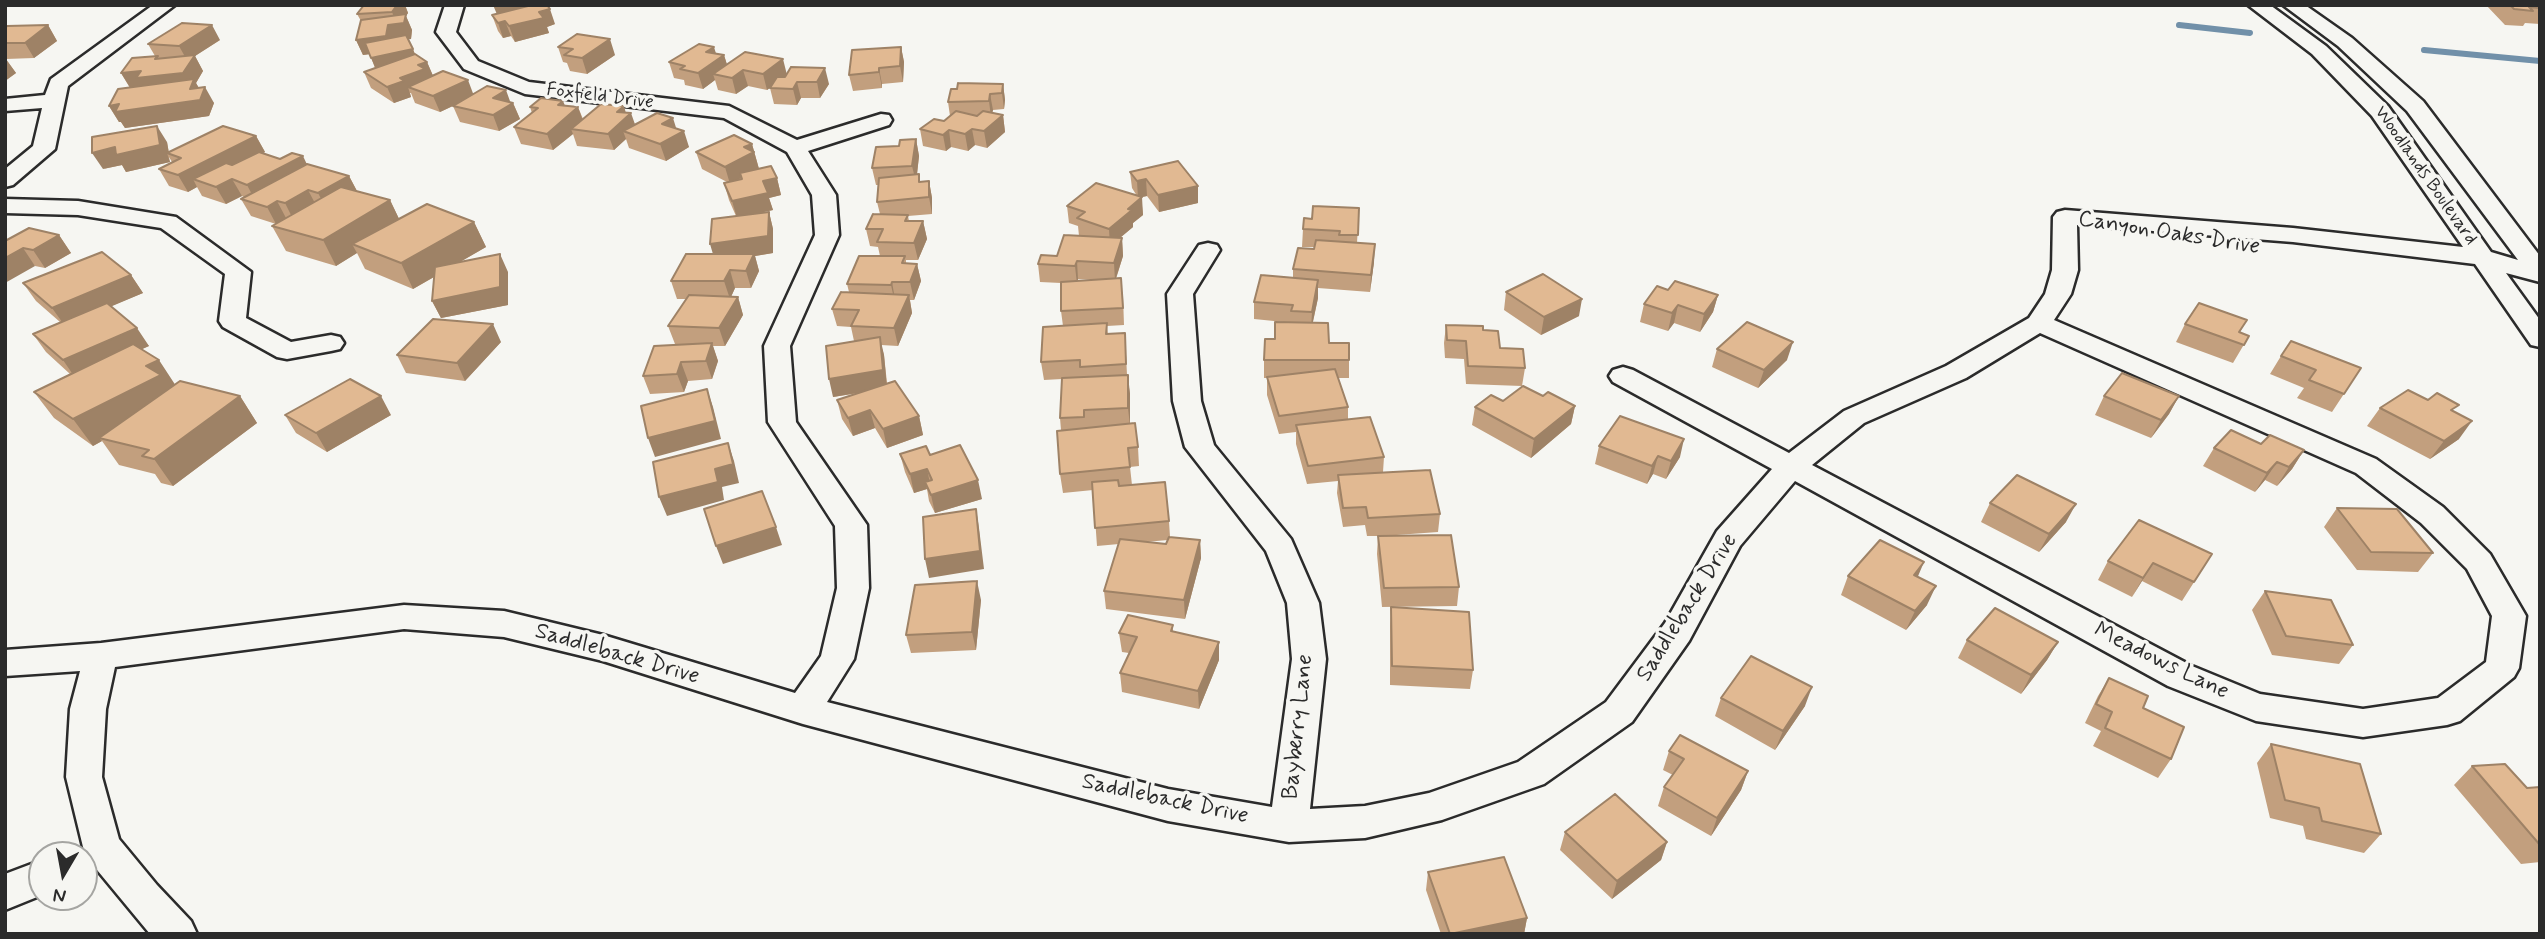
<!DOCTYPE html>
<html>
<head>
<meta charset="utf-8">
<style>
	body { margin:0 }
	#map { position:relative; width:2545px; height:939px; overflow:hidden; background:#f6f6f2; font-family:Mynerve,sans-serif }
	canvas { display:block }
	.frame { position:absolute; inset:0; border:7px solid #2b2b2b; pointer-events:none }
	.north { position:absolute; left:28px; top:841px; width:70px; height:70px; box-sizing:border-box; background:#f6f6f2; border:2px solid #a5a5a2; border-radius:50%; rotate:190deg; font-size:19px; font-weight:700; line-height:28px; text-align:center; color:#2b2b2b }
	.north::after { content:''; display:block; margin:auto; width:24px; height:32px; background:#2b2b2b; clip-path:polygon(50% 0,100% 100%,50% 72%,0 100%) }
</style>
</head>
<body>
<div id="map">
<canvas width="2545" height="939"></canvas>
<div class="frame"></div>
<div class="north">N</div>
</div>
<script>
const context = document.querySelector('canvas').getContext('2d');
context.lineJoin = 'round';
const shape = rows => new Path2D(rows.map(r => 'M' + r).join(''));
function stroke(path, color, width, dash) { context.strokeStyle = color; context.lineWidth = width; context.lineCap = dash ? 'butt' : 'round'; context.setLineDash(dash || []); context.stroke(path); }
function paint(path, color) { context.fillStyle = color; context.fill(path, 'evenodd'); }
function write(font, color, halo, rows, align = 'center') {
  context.font = font + ' Mynerve,sans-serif'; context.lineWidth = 7; context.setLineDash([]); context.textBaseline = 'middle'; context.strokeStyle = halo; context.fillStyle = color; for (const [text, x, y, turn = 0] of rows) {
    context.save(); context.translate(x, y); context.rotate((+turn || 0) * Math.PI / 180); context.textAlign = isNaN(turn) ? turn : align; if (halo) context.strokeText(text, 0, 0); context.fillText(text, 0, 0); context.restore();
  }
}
stroke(shape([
	[2179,25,2250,33],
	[2424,50,2540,61]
]), '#7190a9', 6);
const minor = shape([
	[153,5,175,5,68,86,55,149,13,185,5,187,5,169,33,146,42,108,5,111,5,99,45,95,51,79,153,5],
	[445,5,464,5,456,32,478,61,529,82,729,106,797,140,881,114,889,115,892,120,889,125,808,151,836,195,839,235,790,346,796,422,867,525,869,588,854,659,827,702,1168,789,1272,807,1292,659,1287,603,1266,551,1185,447,1173,401,1167,294,1199,245,1208,243,1217,245,1220,250,1193,294,1201,401,1214,445,1291,539,1319,603,1326,659,1310,809,1365,806,1429,793,1518,762,1606,702,1665,623,1717,531,1772,469,1613,382,1609,376,1613,370,1623,367,1633,370,1789,453,1844,411,1946,366,2029,318,2045,294,2052,270,2053,217,2057,212,2065,210,2293,228,2463,247,2372,116,2312,54,2248,5,2270,5,2326,46,2388,106,2491,252,2518,260,2407,111,2338,46,2283,5,2305,5,2352,38,2423,101,2540,256,2540,282,2506,273,2540,320,2540,347,2531,345,2475,264,2293,242,2077,225,2078,270,2071,294,2054,320,2376,459,2443,507,2490,554,2526,616,2519,668,2514,677,2460,721,2447,725,2363,737,2256,721,2168,686,1795,481,1740,546,1689,641,1632,722,1544,784,1442,820,1365,838,1289,842,1168,821,803,724,603,661,504,637,404,629,115,667,106,709,102,777,119,839,157,885,191,921,197,934,150,934,88,859,83,847,66,777,70,709,80,671,5,676,5,650,101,643,404,605,504,611,603,635,795,693,821,656,837,588,835,526,768,422,764,346,815,235,812,195,787,152,724,118,525,94,464,69,436,32,445,5],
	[2040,333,2356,473,2421,523,2467,569,2492,616,2486,662,2438,698,2363,709,2260,694,2192,666,1812,465,1864,423,1966,378,2040,333],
	[5,199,78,201,176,217,251,272,246,318,291,342,331,335,340,337,344,343,340,349,331,351,287,359,277,357,223,327,219,321,225,274,161,228,78,215,5,213,5,199],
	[42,860,42,895,5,910,5,874,42,860]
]);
stroke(minor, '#2b2b2b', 5);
paint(minor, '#f6f6f2');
paint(shape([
	[358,5,405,5,408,13,406,16,412,30,411,39,408,39,415,54,427,62,433,76,473,94,513,103,520,119,499,131,460,122,453,106,440,112,415,103,411,93,410,93,411,97,394,103,371,88,364,72,375,68,370,54,363,55,356,40,361,21,357,14,363,7,359,7],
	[2486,5,2540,5,2540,24,2525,23,2523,26,2505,25],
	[492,15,555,24,547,27,549,33,515,42,511,36,503,38,498,31],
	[48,25,57,41,34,58,6,59,16,73,5,81,5,28],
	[220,40,195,56,203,71,196,83,199,88,214,103,209,116,125,128,121,122,119,122,109,106,130,88,121,73,155,56,148,44],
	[558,47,615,55,587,74,570,71,567,63,563,62],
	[901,47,904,62,903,82,882,84,882,88,853,91,849,75],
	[716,54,724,55,727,65,786,75,829,84,820,98,801,98,797,105,774,104,770,88,767,90,748,86,736,94,718,90,715,80,703,89,685,85,684,80,674,78,669,62],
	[1003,84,1005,100,1004,109,993,110,992,113,1003,115,1005,132,987,148,975,145,968,151,951,147,946,151,923,146,920,129,944,121,950,116,948,102],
	[565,106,578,107,583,119,626,113,635,125,676,128,689,147,666,161,629,148,626,139,614,150,577,146,573,134,553,150,521,144,514,127,532,113,530,107],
	[256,136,265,152,263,153,280,159,306,164,349,176,357,191,390,200,399,219,474,222,486,247,460,262,508,272,508,305,441,318,432,301,434,277,413,289,365,269,357,253,336,266,286,251,272,226,276,224,251,216,241,199,244,197,242,196,226,204,202,196,197,187,188,192,169,186,159,169,172,162,169,157,170,162,126,172,122,165,103,169,167,142,169,153],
	[916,139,919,156,917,175,920,182,929,181,932,198,932,214,908,216,909,221,923,221,927,239,918,260,906,260,906,264,917,264,921,281,914,300,910,300,912,313,898,346,881,345,884,355,887,383,919,416,923,435,887,448,875,428,853,436,842,419,837,400,859,393,833,397,854,341,851,327,837,326,832,309,849,292,847,284,880,256,878,247,870,246,866,229,880,214,877,202,878,185,876,185,872,168,899,146],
	[752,144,759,169,777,178,781,195,769,198,773,210,757,213,769,212,773,229,773,253,755,256,759,271,751,288,735,288,731,297,738,297,743,315,725,346,713,346,718,361,712,379,688,381,684,392,650,394,643,376,675,344,668,326,686,299,677,299,671,281,713,254,736,216,729,200,724,183,727,182,702,169,696,152],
	[1130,172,1198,203,1159,212,1147,196,1141,197,1143,215,1133,223,1133,227,1120,238,1122,238,1123,256,1116,279,1123,296,1124,325,1107,326,1108,334,1125,333,1127,375,1130,394,1130,424,1138,447,1139,466,1130,467,1132,485,1169,521,1170,537,1200,540,1201,558,1185,619,1106,609,1104,591,1119,544,1097,546,1093,490,1063,493,1060,474,1061,430,1060,418,1062,379,1044,380,1041,362,1063,326,1061,311,1061,283,1040,282,1038,264,1057,256,1079,236,1078,226,1069,223,1067,206,1137,196,1132,188],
	[1078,279,1096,280,1078,281],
	[1168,540,1166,544,1145,542],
	[1359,208,1357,243,1374,262,1370,292,1318,288,1318,298,1313,322,1329,343,1349,360,1349,378,1338,378,1348,407,1348,420,1384,457,1383,472,1440,514,1438,532,1383,536,1459,587,1457,606,1382,607,1377,554,1378,536,1367,536,1365,525,1343,527,1337,493,1338,481,1307,484,1296,444,1296,432,1279,434,1267,395,1267,378,1264,378,1264,360,1284,322,1254,319,1254,302,1293,278,1293,269,1314,249,1315,247,1302,247,1303,229,1312,219],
	[59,235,71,253,45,268,35,266,5,241],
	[131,275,143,293,111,306,149,346,142,349,175,385,240,396,257,423,173,486,161,483,155,474,119,465,102,441,93,446,54,418,34,392,70,374,46,352,33,334,60,322,36,301,23,283],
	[1668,290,1718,295,1713,312,1700,332,1674,323,1668,331,1640,322,1644,304],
	[1506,292,1579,316,1541,335,1504,310],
	[2247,320,2240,332,2249,336,2233,363,2176,342,2185,324],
	[1446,325,1483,330,1500,348,1525,368,1522,386,1466,384,1464,359,1445,358,1444,343],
	[501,342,465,381,406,373,397,355],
	[1717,349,1787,360,1758,388,1712,367],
	[2281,356,2361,368,2332,412,2297,398,2304,388,2270,374],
	[1543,396,1575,406,1571,424,1531,458,1472,425,1475,407,1503,401],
	[2104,396,2179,396,2169,414,2151,438,2095,415],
	[2380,408,2454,412,2459,439,2430,459,2367,426],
	[285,415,391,415,327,452,296,433],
	[2261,444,2304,450,2292,469,2277,486,2265,480,2255,492,2203,466,2214,448],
	[1599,446,1680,457,1666,479,1653,474,1647,484,1595,464],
	[900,454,930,455,982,499,935,513,929,501,927,489,914,493,905,472],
	[1990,503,2066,522,2039,552,1981,522],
	[2337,508,2433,553,2418,572,2357,570,2324,527],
	[2212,554,2182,601,2142,581,2132,597,2098,580,2108,561],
	[1848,576,1918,577,1927,605,1906,630,1841,595],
	[2265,591,2353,645,2339,664,2272,655,2252,610],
	[981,600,976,650,911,653,906,635],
	[1391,607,1473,670,1470,689,1390,685,1390,626],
	[1173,625,1173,632,1219,642,1219,660,1199,709,1122,692,1120,673,1129,653,1122,652,1119,633],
	[1967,640,2058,642,2047,660,2021,694,1958,658],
	[2109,678,2143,708,2171,759,2158,778,2093,746,2101,731,2085,723,2098,696],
	[1721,698,1805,706,1775,750,1715,716],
	[2271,744,2381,834,2364,853,2306,839,2303,826,2270,818,2257,763],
	[1669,751,1748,771,1741,790,1711,836,1658,806,1664,787,1673,775,1663,770],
	[2472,766,2527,788,2540,787,2540,862,2521,864,2454,785],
	[1565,832,1667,842,1661,860,1612,899,1560,850],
	[1428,872,1527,918,1524,934,1441,934,1426,890]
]), '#c29f7e');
paint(shape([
	[397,5,405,5,408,13,406,16,412,30,411,39,395,41,393,51,363,55,356,40,388,25,397,24,392,12],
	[493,5,546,5,499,19],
	[550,9,555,24,547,27,549,33,515,42,509,26,539,12],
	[505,21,511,36,503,38,498,23],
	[48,25,57,41,34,58,25,43],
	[212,25,220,40,195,56,203,71,196,83,202,94,205,87,214,103,209,116,125,128,121,122,119,122,109,106,131,89,121,73,141,71,188,62,179,46],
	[610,39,615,55,587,74,582,58],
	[714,47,718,60,724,55,729,71,713,74,715,80,703,89,698,73,706,52],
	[901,47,904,62,903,82,900,66],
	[413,49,419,65,427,62,434,78,408,87,411,97,394,103,387,87,400,78,378,74,371,58],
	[5,58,16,73,5,81],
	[783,59,787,75,767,90,763,74],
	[825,68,829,84,820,98,817,82],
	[879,68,882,84,882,88,879,72],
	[743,70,748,86,736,94,732,78],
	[468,80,474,96,440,112,433,96],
	[797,82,801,98,797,105,793,89],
	[1003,84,1005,100,1004,109,1002,93],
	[506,90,511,104,513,103,520,119,499,131,493,115,493,98],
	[990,94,993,110,991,117,989,101],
	[563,101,569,115,578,107,584,124,571,129,573,134,553,150,547,134,558,105],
	[624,106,627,117,631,113,637,130,623,131,626,139,614,150,608,134,617,112],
	[1003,115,1005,132,987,148,984,131],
	[673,118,678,134,684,131,689,147,666,161,660,144,662,124],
	[157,126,167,142,169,154,167,153,170,162,126,172,122,165,103,169,92,153],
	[972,129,975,145,968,151,965,134],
	[949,130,951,147,946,151,943,135],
	[256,136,265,152,205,183,193,179,197,187,188,192,178,175],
	[916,139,919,156,916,182,912,166],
	[752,144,759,169,740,173,741,178,730,184,725,167,744,147],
	[303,156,311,173,256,202,247,185],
	[349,176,358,193,327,210,318,193],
	[777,178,781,195,769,198,773,210,737,218,732,201,763,181],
	[232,179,242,196,226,204,216,187],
	[1146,179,1147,196,1138,198,1137,181],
	[929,181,932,198,932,214,929,197],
	[1198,186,1198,203,1159,212,1158,195],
	[308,190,317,207,294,221,285,203],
	[1142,197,1143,215,1133,223,1133,227,1110,246,1109,229,1128,209],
	[390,200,402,225,352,244,357,253,336,266,323,240],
	[277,201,286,218,276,224,267,207],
	[769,212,773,229,773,253,755,256,759,271,751,288,746,271,715,261,710,244],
	[923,221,927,239,918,260,914,243],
	[474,222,486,247,413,289,401,263],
	[59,235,71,253,45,268,33,250],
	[1122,238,1123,256,1115,281,1114,263],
	[1375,244,1374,262,1370,292,1371,275],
	[23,248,35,266,5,283,5,258],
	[500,254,508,272,508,305,441,318,432,301],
	[1077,261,1078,279,1077,284,1075,266],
	[917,264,921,281,914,300,910,282],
	[730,270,735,288,730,299,724,281],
	[131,275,143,293,65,326,52,308],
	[1318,280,1318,298,1311,330,1312,312],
	[892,282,895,299,895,303,891,285],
	[909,295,912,313,898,346,894,328],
	[1718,295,1713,312,1700,332,1704,314],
	[738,297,743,315,725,346,719,328],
	[1582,299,1579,316,1541,335,1544,317],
	[1678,305,1674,323,1668,331,1672,313],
	[493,324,501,342,465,381,457,363],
	[137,328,149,346,76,379,63,360],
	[880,337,884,355,887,388,833,397,829,379],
	[1793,342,1787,360,1758,388,1764,370],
	[712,343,718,361,712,379,706,361],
	[159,360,176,386,99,438,102,441,93,446,73,419,146,366],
	[681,362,688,381,684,392,677,374],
	[1128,375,1130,394,1130,426,1128,408],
	[707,389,713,407,721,439,655,457,648,438],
	[240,396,257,423,173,486,154,459],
	[381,396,391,415,327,452,316,433],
	[2179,396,2169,414,2151,438,2161,420],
	[1575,406,1571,424,1531,458,1534,439],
	[870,410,875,428,853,436,848,418],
	[919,416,923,435,887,448,883,429],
	[2472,421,2459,439,2430,459,2444,441],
	[1684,439,1680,457,1666,479,1671,461],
	[728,443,734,461,739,483,722,487,724,500,667,516,659,497,715,469],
	[2304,450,2292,469,2277,486,2289,467],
	[1658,456,1653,474,1647,484,1652,466],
	[2277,462,2265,480,2255,492,2267,473],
	[927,469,931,488,925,482,927,489,914,493,910,474],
	[978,480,982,499,935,513,931,495],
	[2076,504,2066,522,2039,552,2049,534],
	[976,509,979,528,984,569,929,578,925,559],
	[776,527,782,545,723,564,716,546],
	[1200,540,1201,558,1185,619,1184,600],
	[1924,562,1916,581,1914,575],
	[2153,563,2142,581,2132,597,2143,578],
	[977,581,981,600,976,650,972,632],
	[1936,586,1927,605,1906,630,1915,611],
	[1219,642,1219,660,1199,709,1198,691],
	[2058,642,2047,660,2021,694,2031,675],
	[1812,687,1805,706,1775,750,1783,731],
	[1748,771,1741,790,1711,836,1717,818],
	[1667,842,1661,860,1612,899,1617,881],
	[1527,918,1524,934,1452,934]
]), '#9e8266');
const building = shape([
	[364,5,397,5,392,12,357,14,364,5],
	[532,5,547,5,550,9,539,12,544,18,509,26,505,21,498,23,492,15,532,5],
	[2510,5,2540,5,2540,8,2529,7,2533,11,2514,9,2510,5],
	[406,14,404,23,388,25,386,36,356,40,361,20,406,14],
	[182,23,212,25,179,46,148,44,182,23],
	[48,25,25,43,5,43,5,28,7,26,48,25],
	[577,34,610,39,582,58,564,55,573,49,558,47,577,34],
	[406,35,413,49,371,58,365,43,406,35],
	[699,44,714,47,706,52,724,55,698,73,680,69,685,66,669,62,699,44],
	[901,47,900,66,879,68,879,72,849,75,852,50,901,47],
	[745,52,783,59,763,74,743,70,732,78,713,74,745,52],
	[415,54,427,62,418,65,425,69,400,78,404,81,387,87,364,72,415,54],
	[195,55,183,73,136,78,141,71,121,73,132,58,158,56,155,59,195,55],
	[791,67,825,68,817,82,797,82,793,89,770,88,777,77,785,77,791,67],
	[443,71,468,80,433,96,408,87,443,71],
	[194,79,190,89,205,87,200,100,115,112,119,104,109,106,118,89,194,79],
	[958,83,1003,84,1002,93,990,94,989,101,948,102,951,89,957,89,958,83],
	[487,86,506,90,493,98,513,103,493,115,453,106,487,86],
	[541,98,563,101,558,105,578,107,547,134,514,127,538,108,530,107,541,98],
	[601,104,624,106,617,112,631,113,608,134,571,129,601,104],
	[956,111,977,116,983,111,1003,115,984,131,972,129,965,134,949,130,943,135,920,129,934,119,944,121,956,111],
	[657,113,673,118,662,124,684,131,660,144,623,131,657,113],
	[157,126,160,145,116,155,115,147,92,153,92,137,157,126],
	[223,126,256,136,178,175,159,169,181,158,167,153,223,126],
	[734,135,752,144,744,147,754,152,725,167,696,152,734,135],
	[916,139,912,166,872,168,876,147,899,146,900,140,916,139],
	[259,152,280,159,292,153,303,156,247,185,232,179,216,187,193,179,226,163,232,165,259,152],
	[1178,161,1198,186,1158,195,1146,179,1137,181,1130,172,1178,161],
	[307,164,349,176,318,193,308,190,285,203,277,201,267,207,241,199,307,164],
	[771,166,777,178,763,181,768,193,732,201,724,183,742,179,740,173,771,166],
	[919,174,919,182,929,181,929,197,877,202,879,178,919,174],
	[1096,183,1142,197,1128,209,1132,210,1109,229,1077,218,1085,212,1067,206,1096,183],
	[341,187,390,200,323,240,272,226,341,187],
	[427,204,474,222,401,263,352,244,427,204],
	[1313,206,1359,208,1358,235,1339,235,1340,231,1303,229,1304,218,1312,219,1313,206],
	[769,212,768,236,710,244,712,219,769,212],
	[873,214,908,215,905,221,923,221,914,243,877,242,883,229,866,229,873,214],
	[29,228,59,235,33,250,23,248,5,258,5,241,29,228],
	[1064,235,1122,238,1114,263,1077,261,1075,266,1038,264,1041,255,1057,256,1064,235],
	[1316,240,1375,244,1371,275,1293,269,1298,248,1314,249,1316,240],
	[102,252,131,275,52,308,23,283,102,252],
	[500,254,500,287,432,301,435,267,500,254],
	[686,254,754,254,746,271,730,270,724,281,671,281,686,254],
	[859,256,905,256,902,263,917,264,910,282,892,282,891,285,847,284,859,256],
	[1543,274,1582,299,1544,317,1506,292,1543,274],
	[1261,275,1318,280,1312,312,1291,311,1293,305,1254,302,1261,275],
	[1121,278,1123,308,1061,311,1061,282,1121,278],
	[1675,281,1718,295,1704,314,1678,305,1672,313,1644,304,1657,286,1668,290,1675,281],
	[841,292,909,295,894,328,851,326,859,310,832,309,841,292],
	[689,295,738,297,719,328,668,326,689,295],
	[107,303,137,328,63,360,33,334,107,303],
	[2199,303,2247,320,2239,332,2249,336,2244,345,2185,324,2199,303],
	[433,319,493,324,457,363,397,355,433,319],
	[1275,322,1328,323,1329,343,1349,343,1349,360,1264,360,1265,339,1275,339,1275,322],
	[1747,322,1793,342,1764,370,1717,349,1747,322],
	[1107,323,1106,334,1125,333,1126,364,1080,367,1080,360,1041,362,1043,327,1107,323],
	[1446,325,1483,326,1483,330,1498,331,1500,348,1523,349,1525,368,1468,366,1466,341,1447,340,1446,325],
	[880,337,883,370,829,379,826,346,880,337],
	[2291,341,2361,368,2344,394,2309,380,2316,370,2281,356,2291,341],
	[712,343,706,361,681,362,677,374,643,376,654,346,712,343],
	[133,344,159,360,146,366,161,375,73,419,34,392,133,344],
	[1335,369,1348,407,1279,416,1267,377,1335,369],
	[2122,373,2179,396,2161,420,2104,396,2122,373],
	[1128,375,1128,408,1084,410,1084,417,1060,418,1062,378,1128,375],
	[350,379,381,396,316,433,285,415,350,379],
	[180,381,240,396,154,459,142,456,149,450,99,438,180,381],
	[895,381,919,416,883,429,870,410,848,418,837,400,895,381],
	[1523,386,1543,396,1548,392,1575,406,1534,439,1475,407,1491,395,1503,401,1523,386],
	[707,389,715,421,648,438,641,406,707,389],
	[2408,390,2428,400,2437,393,2459,405,2451,410,2472,421,2444,441,2380,408,2408,390],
	[1620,416,1684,439,1671,461,1658,456,1652,466,1599,446,1620,416],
	[1370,417,1384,457,1308,466,1296,425,1370,417],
	[1135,423,1138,447,1128,448,1130,467,1060,474,1057,431,1135,423],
	[2231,430,2261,444,2270,435,2304,450,2289,467,2277,462,2267,473,2214,448,2231,430],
	[728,443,733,464,715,469,718,482,659,497,653,462,728,443],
	[960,445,978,480,931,495,925,482,932,480,927,469,910,474,900,454,926,446,930,455,960,445],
	[1430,470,1440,514,1368,518,1366,507,1343,508,1338,475,1430,470],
	[2017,475,2076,504,2049,534,1990,503,2017,475],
	[1118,480,1119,486,1165,482,1169,521,1095,528,1092,482,1118,480],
	[762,491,776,527,716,546,704,509,762,491],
	[2337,508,2397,509,2433,553,2371,552,2337,508],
	[976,509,980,551,925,559,923,517,976,509],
	[2139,520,2212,554,2194,582,2153,563,2143,578,2108,561,2139,520],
	[1451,535,1459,587,1384,588,1378,536,1451,535],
	[1169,537,1200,540,1184,600,1104,591,1120,539,1166,544,1169,537],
	[1880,540,1924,562,1914,575,1936,586,1915,611,1848,576,1880,540],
	[977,581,972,632,906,635,915,585,977,581],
	[2265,591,2331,600,2353,645,2286,636,2265,591],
	[1391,607,1469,612,1473,670,1392,666,1391,607],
	[1995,608,2058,642,2031,675,1967,640,1995,608],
	[1128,615,1173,625,1171,631,1219,642,1198,691,1120,673,1137,637,1119,633,1128,615],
	[1751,656,1812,687,1783,731,1721,698,1751,656],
	[2109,678,2148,696,2143,708,2184,727,2171,759,2105,728,2112,712,2096,704,2109,678],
	[1680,735,1748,771,1717,818,1664,787,1684,759,1669,751,1680,735],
	[2271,744,2360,764,2381,834,2322,821,2319,808,2285,800,2271,744],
	[2505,764,2527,788,2540,787,2540,845,2472,766,2505,764],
	[1615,794,1667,842,1617,881,1565,832,1615,794],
	[1504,857,1527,918,1450,934,1428,872,1504,857]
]);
paint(building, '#e1b992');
stroke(building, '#9e8266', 2);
write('19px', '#2b2b2b', '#f6f6f2', [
	["Foxfield Drive",600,97,7],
	["Woodlands Boulevard",2425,176,55]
]);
write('23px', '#2b2b2b', '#f6f6f2', [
	["Canyon Oaks Drive",2169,234,9],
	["Saddleback Drive",1688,608,-58],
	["Saddleback Drive",617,655,16],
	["Meadows Lane",2161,662,26],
	["Bayberry Lane",1299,727,-84],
	["Saddleback Drive",1165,800,12]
]);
</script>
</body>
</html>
